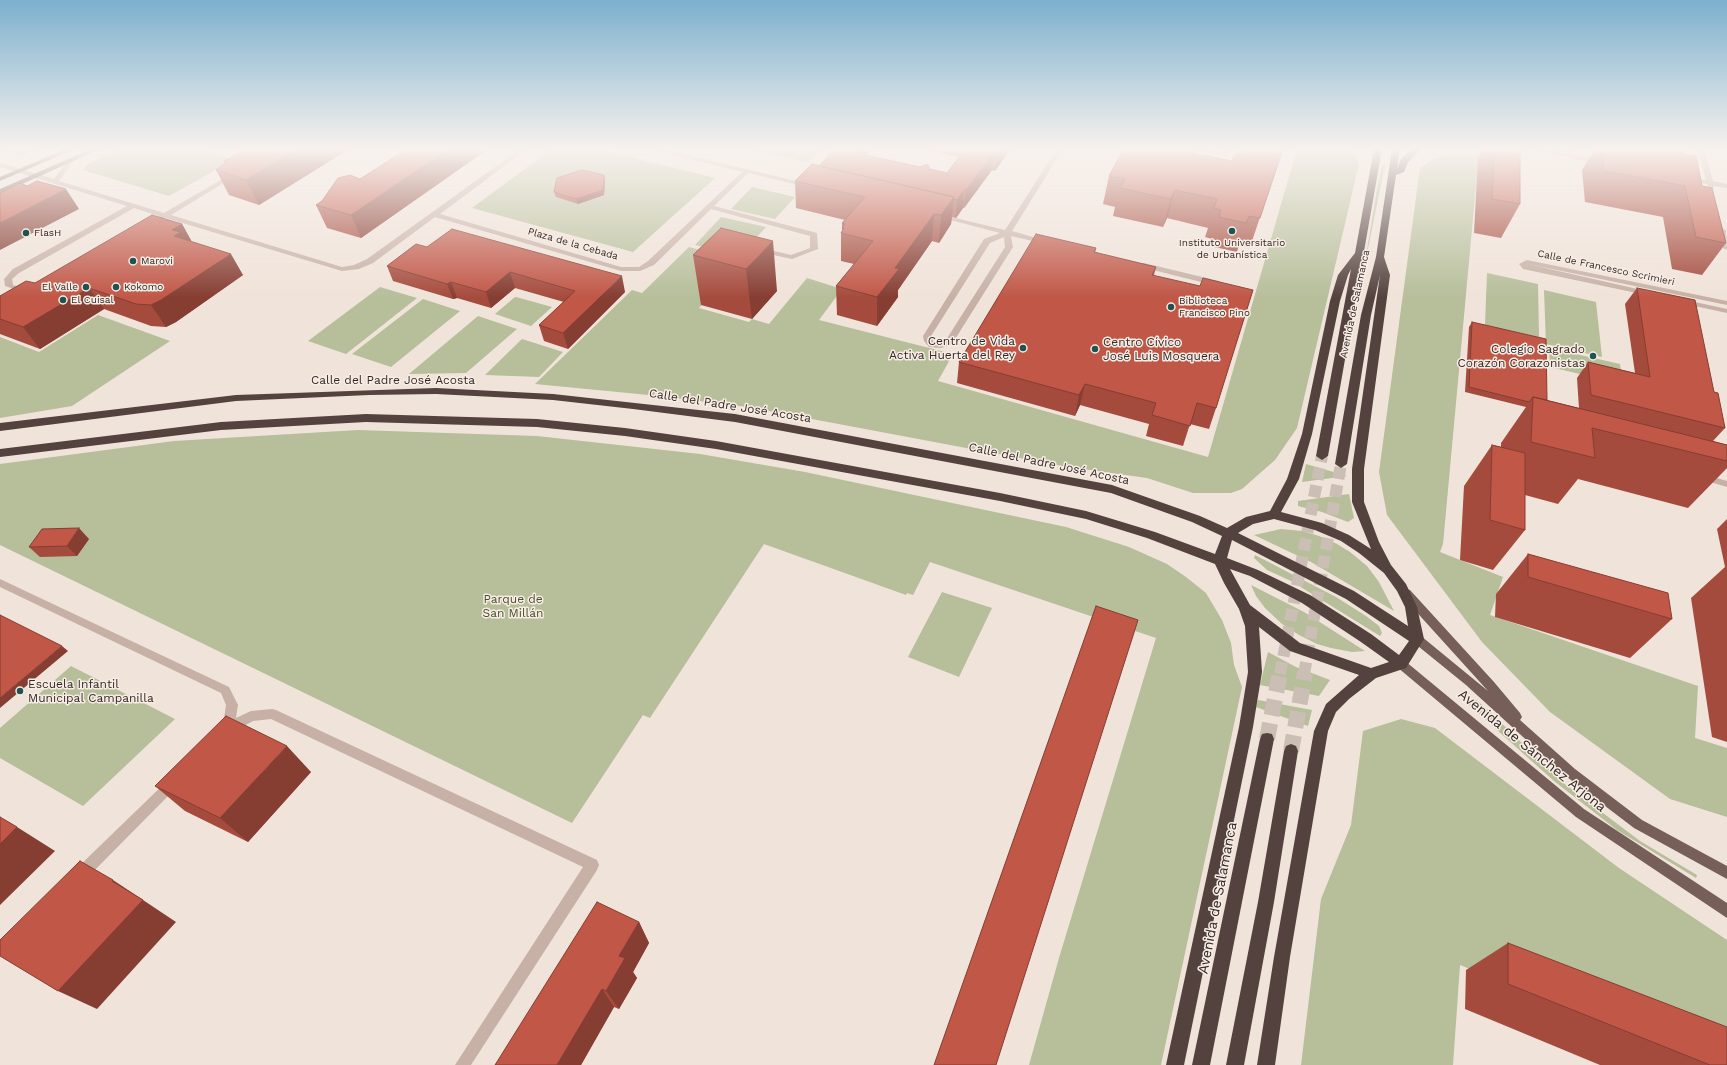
<!DOCTYPE html>
<html>
<head>
<meta charset="utf-8">
<style>
	body { margin:0 }
	canvas { display:block; background:#f0e3d9 }
</style>
</head>
<body>
<canvas width="1727" height="1065"></canvas>
<script>
const context = document.querySelector('canvas').getContext('2d');
context.lineJoin = 'round';
function paint(path, color) { context.fillStyle = color; context.fill(path, 'evenodd'); }
const shape = rows => new Path2D(rows.map(r => 'M' + r).join(''));
function stroke(path, color, width, dash) { context.strokeStyle = color; context.lineWidth = width; context.lineCap = dash ? 'butt' : 'round'; context.setLineDash(dash || []); context.stroke(path); }
function write(font, color, halo, rows, align = 'center') {
  context.font = font + ' "Work Sans",sans-serif'; context.lineWidth = 3; context.setLineDash([]); context.textBaseline = 'middle'; context.strokeStyle = halo; context.fillStyle = color; for (const [text, x, y, turn = 0] of rows) {
    context.save(); context.translate(x, y); context.rotate((+turn || 0) * Math.PI / 180); context.textAlign = isNaN(turn) ? turn : align; if (halo) context.strokeText(text, 0, 0); context.fillText(text, 0, 0); context.restore();
  }
}
paint(shape([
	[0,149,38,149,21,156],
	[122,149,200,149,235,159,169,196,83,170,88,164],
	[552,149,597,149,715,178,633,252,472,208],
	[757,149,821,149,808,162,755,150],
	[1297,149,1350,149,1359,164,1297,428,1275,460,1242,489,1231,493,1193,493,1147,478,1062,466,748,407,659,396,535,384,632,290,642,293,689,247,742,261,699,308,749,322,752,319,769,324,807,278,842,289,819,320,953,354,938,381,1208,457],
	[1479,153,1443,544,1440,552,1503,577,1490,615,1698,686,1695,738,1727,748,1727,817,1670,799,1550,712,1482,642,1387,515,1379,472,1420,168,1435,158],
	[1382,165,1385,165,1364,268,1377,189],
	[752,187,795,197,775,219,731,209],
	[721,217,766,227,740,256,695,245],
	[1487,273,1538,284,1539,337,1485,325],
	[380,287,417,298,346,354,308,341],
	[1544,290,1596,302,1602,357,1546,344],
	[515,297,516,297,552,307,531,326,495,314],
	[423,299,460,311,391,367,352,354],
	[98,315,170,341,72,406,0,418,0,337,39,352],
	[478,316,517,329,466,373,409,374],
	[522,339,563,352,539,377,485,375],
	[1549,348,1620,364,1623,384,1550,367],
	[358,430,537,436,700,454,805,472,1066,527,1129,547,1167,564,1186,577,1206,593,1222,620,1231,643,1234,665,1242,687,1161,1065,1029,1065,1059,958,1156,638,930,562,913,595,907,593,906,595,764,544,650,718,643,715,572,823,0,545,0,464,174,441],
	[1306,464,1347,476,1302,482],
	[1349,494,1354,518,1348,522,1322,512,1298,506,1298,501],
	[1281,529,1302,531,1319,536,1337,544,1350,552,1367,566,1379,582,1394,611,1311,562,1254,535],
	[1255,555,1336,597,1366,616,1379,626,1382,633,1380,636,1291,581,1267,570,1254,558],
	[1251,585,1304,612,1365,651,1352,652,1331,648,1317,644,1299,635,1282,624,1265,608,1256,596],
	[942,592,992,608,959,677,908,657],
	[1268,652,1296,667,1330,680,1319,696,1260,685],
	[71,666,175,719,83,806,0,758,0,728],
	[1474,698,1489,711,1562,782,1640,841,1697,875,1696,878,1617,830,1554,781,1468,704],
	[1258,700,1312,710,1308,726,1256,707],
	[1401,719,1435,728,1619,868,1727,940,1727,1065,1710,1065,1460,965,1453,1065,1301,1065,1321,899,1351,825,1363,731]
]), '#b6be9a');
stroke(shape([
	[1280,674,1322,456],
	[1304,674,1341,464]
]), '#cabeb5', 12, [12, 6]);
stroke(shape([
	[1267,739,1280,673],
	[1291,751,1305,673]
]), '#cabeb5', 16, [16, 8]);
paint(shape([
	[520,149,527,149,440,214,621,267,639,267,648,261,742,172,650,149,662,149,809,184,809,186,807,187,748,173,714,206,817,233,818,249,792,259,759,252,758,250,762,248,791,255,810,248,810,236,711,209,654,265,640,271,621,271,435,217,373,263,359,269,342,271,166,218,159,219,159,216,134,208,19,273,12,279,13,285,20,287,30,286,30,290,20,291,5,286,4,279,13,269,127,206,0,167,0,163,54,179,69,159,73,159,74,160,59,181,164,213,231,174,235,174,235,176,171,215,342,267,354,265,367,259,520,149],
	[1057,149,1063,149,1012,231,1050,242,1046,244,1011,236,1013,247,952,344,941,348,929,347,924,341,923,336,984,239,1000,233,935,216,939,214,1005,230,1057,149],
	[1004,237,1005,247,946,340,934,342,931,336,990,243,1004,237],
	[1193,149,1206,149,1223,153,1225,149,1231,149,1227,156,1225,157,1193,149],
	[1528,149,1542,149,1601,160,1604,162,1601,164,1528,149],
	[1698,149,1704,149,1713,181,1727,184,1727,188,1714,186,1714,188,1711,190,1709,189,1707,184,1686,180,1686,178,1688,177,1706,180,1698,149],
	[1719,228,1726,230,1727,250,1723,248,1718,230,1719,228],
	[1527,260,1727,301,1727,305,1528,264,1646,291,1650,293,1646,295,1523,269,1519,264,1527,260],
	[1141,263,1144,263,1219,281,1220,283,1216,285,1213,285,1141,267,1141,263],
	[1681,299,1727,309,1727,313,1681,303,1681,299],
	[1703,474,1727,481,1727,487,1700,479,1698,477,1703,474],
	[0,579,229,687,238,705,236,718,251,711,272,709,276,710,597,860,599,865,597,870,471,1065,455,1065,583,867,271,719,253,721,231,733,227,734,223,733,221,729,223,725,226,705,221,693,0,587,0,579],
	[172,778,176,780,178,784,176,788,85,880,80,881,75,880,73,875,75,870,168,780,172,778]
]), '#c7b1a6');
paint(shape([
	[66,149,75,149,0,181,0,177,66,149],
	[91,149,100,149,0,194,0,189,91,149],
	[1406,589,1410,590,1494,682,1520,713,1522,717,1520,720,1575,769,1642,820,1727,866,1727,879,1634,828,1567,777,1466,685,1413,642,1412,639,1413,636,1417,634,1421,636,1488,691,1402,596,1401,593,1402,590,1406,589],
	[1401,659,1405,661,1584,809,1727,903,1727,918,1576,817,1397,667,1395,664,1397,661,1401,659]
]), '#755f58');
paint(shape([
	[1374,149,1382,149,1328,456,1322,460,1316,456,1351,269,1348,275,1340,301,1312,434,1299,479,1281,512,1322,523,1349,535,1371,549,1352,502,1352,469,1380,275,1371,315,1347,464,1341,468,1335,464,1361,315,1376,257,1392,149,1400,149,1397,169,1401,159,1412,149,1421,149,1408,162,1404,172,1396,175,1384,257,1390,275,1364,469,1364,502,1379,542,1391,565,1406,584,1417,607,1424,639,1406,668,1376,678,1349,699,1336,712,1328,731,1290,957,1275,1065,1257,1065,1274,957,1314,731,1326,704,1359,675,1290,651,1259,627,1262,672,1253,727,1184,1065,1166,1065,1239,727,1248,672,1245,626,1239,609,1224,583,1215,564,1147,538,1086,519,1000,501,716,449,625,436,537,427,366,422,221,430,0,457,0,449,221,422,366,414,537,419,625,428,716,441,1000,493,1086,511,1155,532,1215,554,1222,536,1192,522,1111,493,735,422,633,409,553,400,436,394,369,395,236,401,0,431,0,423,236,395,436,388,553,394,735,414,1112,485,1200,516,1227,528,1246,517,1270,511,1287,479,1302,434,1330,301,1338,275,1355,253,1374,149],
	[1274,519,1315,530,1341,541,1359,553,1384,573,1397,591,1405,607,1408,626,1354,591,1238,533,1253,524,1274,519],
	[1232,540,1346,599,1409,641,1399,655,1371,634,1310,595,1258,570,1227,558,1232,540],
	[1230,569,1250,576,1302,603,1361,642,1389,662,1371,668,1300,643,1250,605,1230,569],
	[1267,733,1272,734,1274,739,1210,1065,1192,1065,1260,739,1262,734,1267,733],
	[1291,744,1296,746,1298,751,1274,902,1244,1065,1226,1065,1258,902,1284,751,1286,746,1291,744]
]), '#54423e');
paint(shape([
	[246,149,349,149,259,205,229,195,216,170,225,163,224,161],
	[407,149,488,149,361,238,327,228,316,205,360,179],
	[835,149,871,149,866,155,947,173,959,157,922,149,1010,149,1010,150,995,171,992,170,964,208,963,208,956,218,952,217,951,224,939,243,932,241,898,290,898,297,877,326,837,315,836,286,854,264,841,261,841,233,842,231,842,223,845,220,796,208,795,181,819,166],
	[1124,149,1194,149,1193,153,1232,161,1243,154,1283,149,1250,247,1239,245,1237,252,1210,246,1212,239,1205,237,1208,228,1167,218,1163,227,1113,216,1115,207,1103,204,1109,176],
	[1482,149,1520,149,1520,204,1501,238,1474,233,1478,157],
	[1551,149,1575,149,1565,152],
	[1595,149,1686,149,1682,154,1702,186,1726,243,1702,275,1672,269,1663,217,1585,202,1582,170],
	[605,180,604,195,578,204,556,197,554,192],
	[182,224,192,242,243,275,176,322,166,327,151,326,104,309,40,349,0,334,0,296,35,283],
	[721,228,777,291,752,319,701,305,693,255],
	[427,247,625,292,568,349,544,341,539,325,564,302,515,288,491,308,457,298,453,299,393,281,387,266],
	[1096,248,1095,253,1156,267,1154,275,1216,408,1209,429,1190,424,1183,446,1146,436,1149,424,1080,405,1075,416,957,383,959,362],
	[1637,288,1714,392,1725,428,1713,441,1727,445,1727,468,1688,508,1578,479,1558,504,1525,495,1525,530,1493,570,1460,560,1464,486,1492,445,1501,447,1501,443,1526,407,1465,392,1469,327,1472,322,1547,400,1579,408,1577,378,1588,362,1635,373,1625,304],
	[1727,519,1727,742,1712,737,1691,598,1725,567,1717,529],
	[89,539,77,556,40,557,29,547],
	[1528,554,1672,619,1630,658,1495,617,1496,594],
	[311,772,248,842,185,811,155,786],
	[639,922,649,943,633,972,637,978,619,1009,614,1007,581,1065,495,1065],
	[1508,943,1727,1065,1600,1065,1465,1009,1466,970]
]), '#a54b3d');
paint(shape([
	[297,149,349,149,259,205,246,180],
	[449,149,488,149,361,238,351,215],
	[856,149,871,149,853,170,852,152],
	[1000,149,1010,149,1010,150,995,171,997,153],
	[1567,149,1575,149,1565,152],
	[994,153,992,170,964,208,966,190],
	[604,175,605,180,604,195,578,204,576,199],
	[66,189,79,209,0,250,0,223],
	[964,190,963,208,956,218,957,200],
	[1175,190,1167,218,1163,227,1171,199],
	[954,197,951,224,939,243,941,215],
	[934,214,932,241,898,290,898,297,877,326,877,297,895,268],
	[182,224,194,246,174,236,172,230],
	[773,241,777,291,752,319,746,269],
	[231,254,243,275,176,322,166,327,151,305],
	[510,272,515,288,491,308,486,292],
	[622,276,625,292,568,349,563,333],
	[451,282,457,298,453,299,447,284],
	[89,288,104,309,40,349,23,327],
	[1085,384,1080,405,1075,416,1079,395],
	[79,528,89,539,77,556,67,546],
	[62,646,68,651,0,708,0,698],
	[287,746,311,772,248,842,220,818],
	[17,827,55,851,0,905,0,844],
	[113,880,176,922,97,1009,58,991],
	[639,922,649,943,633,972,637,978,619,1009,606,991,619,956],
	[602,989,614,1007,581,1065,557,1065]
]), '#863d32');
const building = shape([
	[246,149,297,149,246,180,216,170,226,162,224,161,246,149],
	[407,149,449,149,351,215,316,205,322,201,338,178,350,175,360,179,407,149],
	[835,149,856,149,852,152,920,167,927,164,930,169,947,173,965,149,1000,149,997,153,994,153,966,190,964,190,957,200,953,199,954,197,819,166,835,149],
	[1124,149,1193,149,1192,153,1232,161,1236,153,1243,154,1245,149,1250,149,1263,152,1264,149,1283,149,1260,218,1249,216,1246,223,1219,217,1221,210,1214,208,1217,199,1175,190,1171,199,1120,188,1125,179,1109,176,1124,149],
	[1494,149,1520,149,1520,204,1492,199,1494,149],
	[1602,149,1656,149,1696,156,1702,186,1712,188,1726,243,1696,237,1685,186,1604,171,1602,149],
	[812,164,954,197,941,215,934,214,895,268,899,269,877,297,836,286,873,241,841,233,844,228,842,228,845,224,842,223,865,197,795,181,812,164],
	[582,170,604,175,603,190,576,199,554,192,557,178,582,170],
	[37,181,66,189,0,223,0,193,20,183,27,186,37,181],
	[152,215,182,224,172,230,181,232,174,236,231,254,161,300,151,305,136,304,89,288,23,327,0,319,0,296,26,281,35,283,152,215],
	[721,228,773,241,746,269,693,255,721,228],
	[452,229,622,276,563,333,539,325,575,291,510,272,486,292,451,282,447,284,387,266,416,244,427,247,452,229],
	[1036,234,1096,248,1094,252,1156,267,1152,275,1200,286,1203,278,1253,290,1216,408,1197,403,1190,426,1152,415,1156,403,1085,384,1079,395,959,362,1036,234],
	[1637,288,1695,300,1714,392,1718,393,1725,428,1591,395,1588,362,1650,377,1637,288],
	[1472,322,1546,339,1547,400,1533,397,1529,402,1469,387,1472,322],
	[1533,397,1727,445,1727,461,1592,428,1595,458,1531,442,1533,397],
	[1492,445,1525,453,1525,530,1490,520,1492,445],
	[79,528,67,546,29,547,42,529,79,528],
	[1528,554,1668,593,1672,619,1528,577,1528,554],
	[1096,606,1138,620,996,1065,934,1065,1096,606],
	[0,615,62,646,0,698,0,615],
	[226,716,287,746,220,818,155,786,226,716],
	[0,817,17,827,0,844,0,817],
	[80,861,113,880,112,881,143,900,58,991,0,956,0,940,80,861],
	[597,902,639,922,619,956,625,958,606,991,602,989,557,1065,495,1065,597,902],
	[1508,943,1727,1027,1727,1065,1710,1065,1508,984,1508,943]
]);
paint(building, '#c05747');
stroke(building, '#863d32', 1);
const sky = context.createLinearGradient(0, 0, 0, 298);
sky.addColorStop(0, '#7cb0ce');
sky.addColorStop(0.5, '#f8f2ee');
sky.addColorStop(1, '#f8f2ee00');
context.fillStyle = sky;
context.fillRect(0, 0, 1727, 298);
for (const [x, y, r, color] of [
	[1232,231,4,"#1e5350"],
	[26,233,4,"#1e5350"],
	[133,261,4,"#1e5350"],
	[86,287,4,"#1e5350"],
	[116,287,4,"#1e5350"],
	[63,300,4,"#1e5350"],
	[1171,307,4,"#1e5350"],
	[1023,348,4,"#1e5350"],
	[1095,349,4,"#1e5350"],
	[1593,356,4,"#1e5350"],
	[20,691,4,"#1e5350"]
]) { const dot = new Path2D(); dot.arc(x, y, r, 0, 2 * Math.PI); context.fillStyle = color; context.fill(dot); stroke(dot, '#f8ede5', 1.5); }
write('10px', '#332926', '#f8ede5', [
	["FlasH",34,233],
	["Instituto Universitario",1232,243,"center"],
	["de Urbanística",1232,255,"center"],
	["Marovi",141,261],
	["El Valle",78,287,"right"],
	["Kokomo",124,287],
	["El Cuisal",71,300],
	["Biblioteca",1179,301],
	["Francisco Pino",1179,313]
], 'left');
write('10px', '#332926', '#f8ede5', [
	["Plaza de la Cebada",573,244,16],
	["Calle de Francesco Scrimieri",1606,268,12],
	["Avenida de Salamanca",1355,304,-78]
]);
write('12px', '#332926', '#f8ede5', [
	["Centro de Vida",1015,341],
	["Activa Huerta del Rey",1015,355],
	["Centro Cívico",1103,342,"left"],
	["José Luis Mosquera",1103,356,"left"],
	["Colegio Sagrado",1585,349],
	["Corazón Corazonistas",1585,363],
	["Escuela Infantil",28,684,"left"],
	["Municipal Campanilla",28,698,"left"]
], 'right');
write('12px', '#332926', '#f8ede5', [
	["Calle del Padre José Acosta",393,380],
	["Calle del Padre José Acosta",730,406,9],
	["Calle del Padre José Acosta",1049,464,12]
]);
write('12px', '#47502c', '#f8ede5', [
	["Parque de",513,599],
	["San Millán",513,613]
]);
write('14px', '#332926', '#f8ede5', [
	["Avenida de Sánchez Arjona",1532,751,39],
	["Avenida de Salamanca",1218,898,-79]
]);
</script>
</body>
</html>
